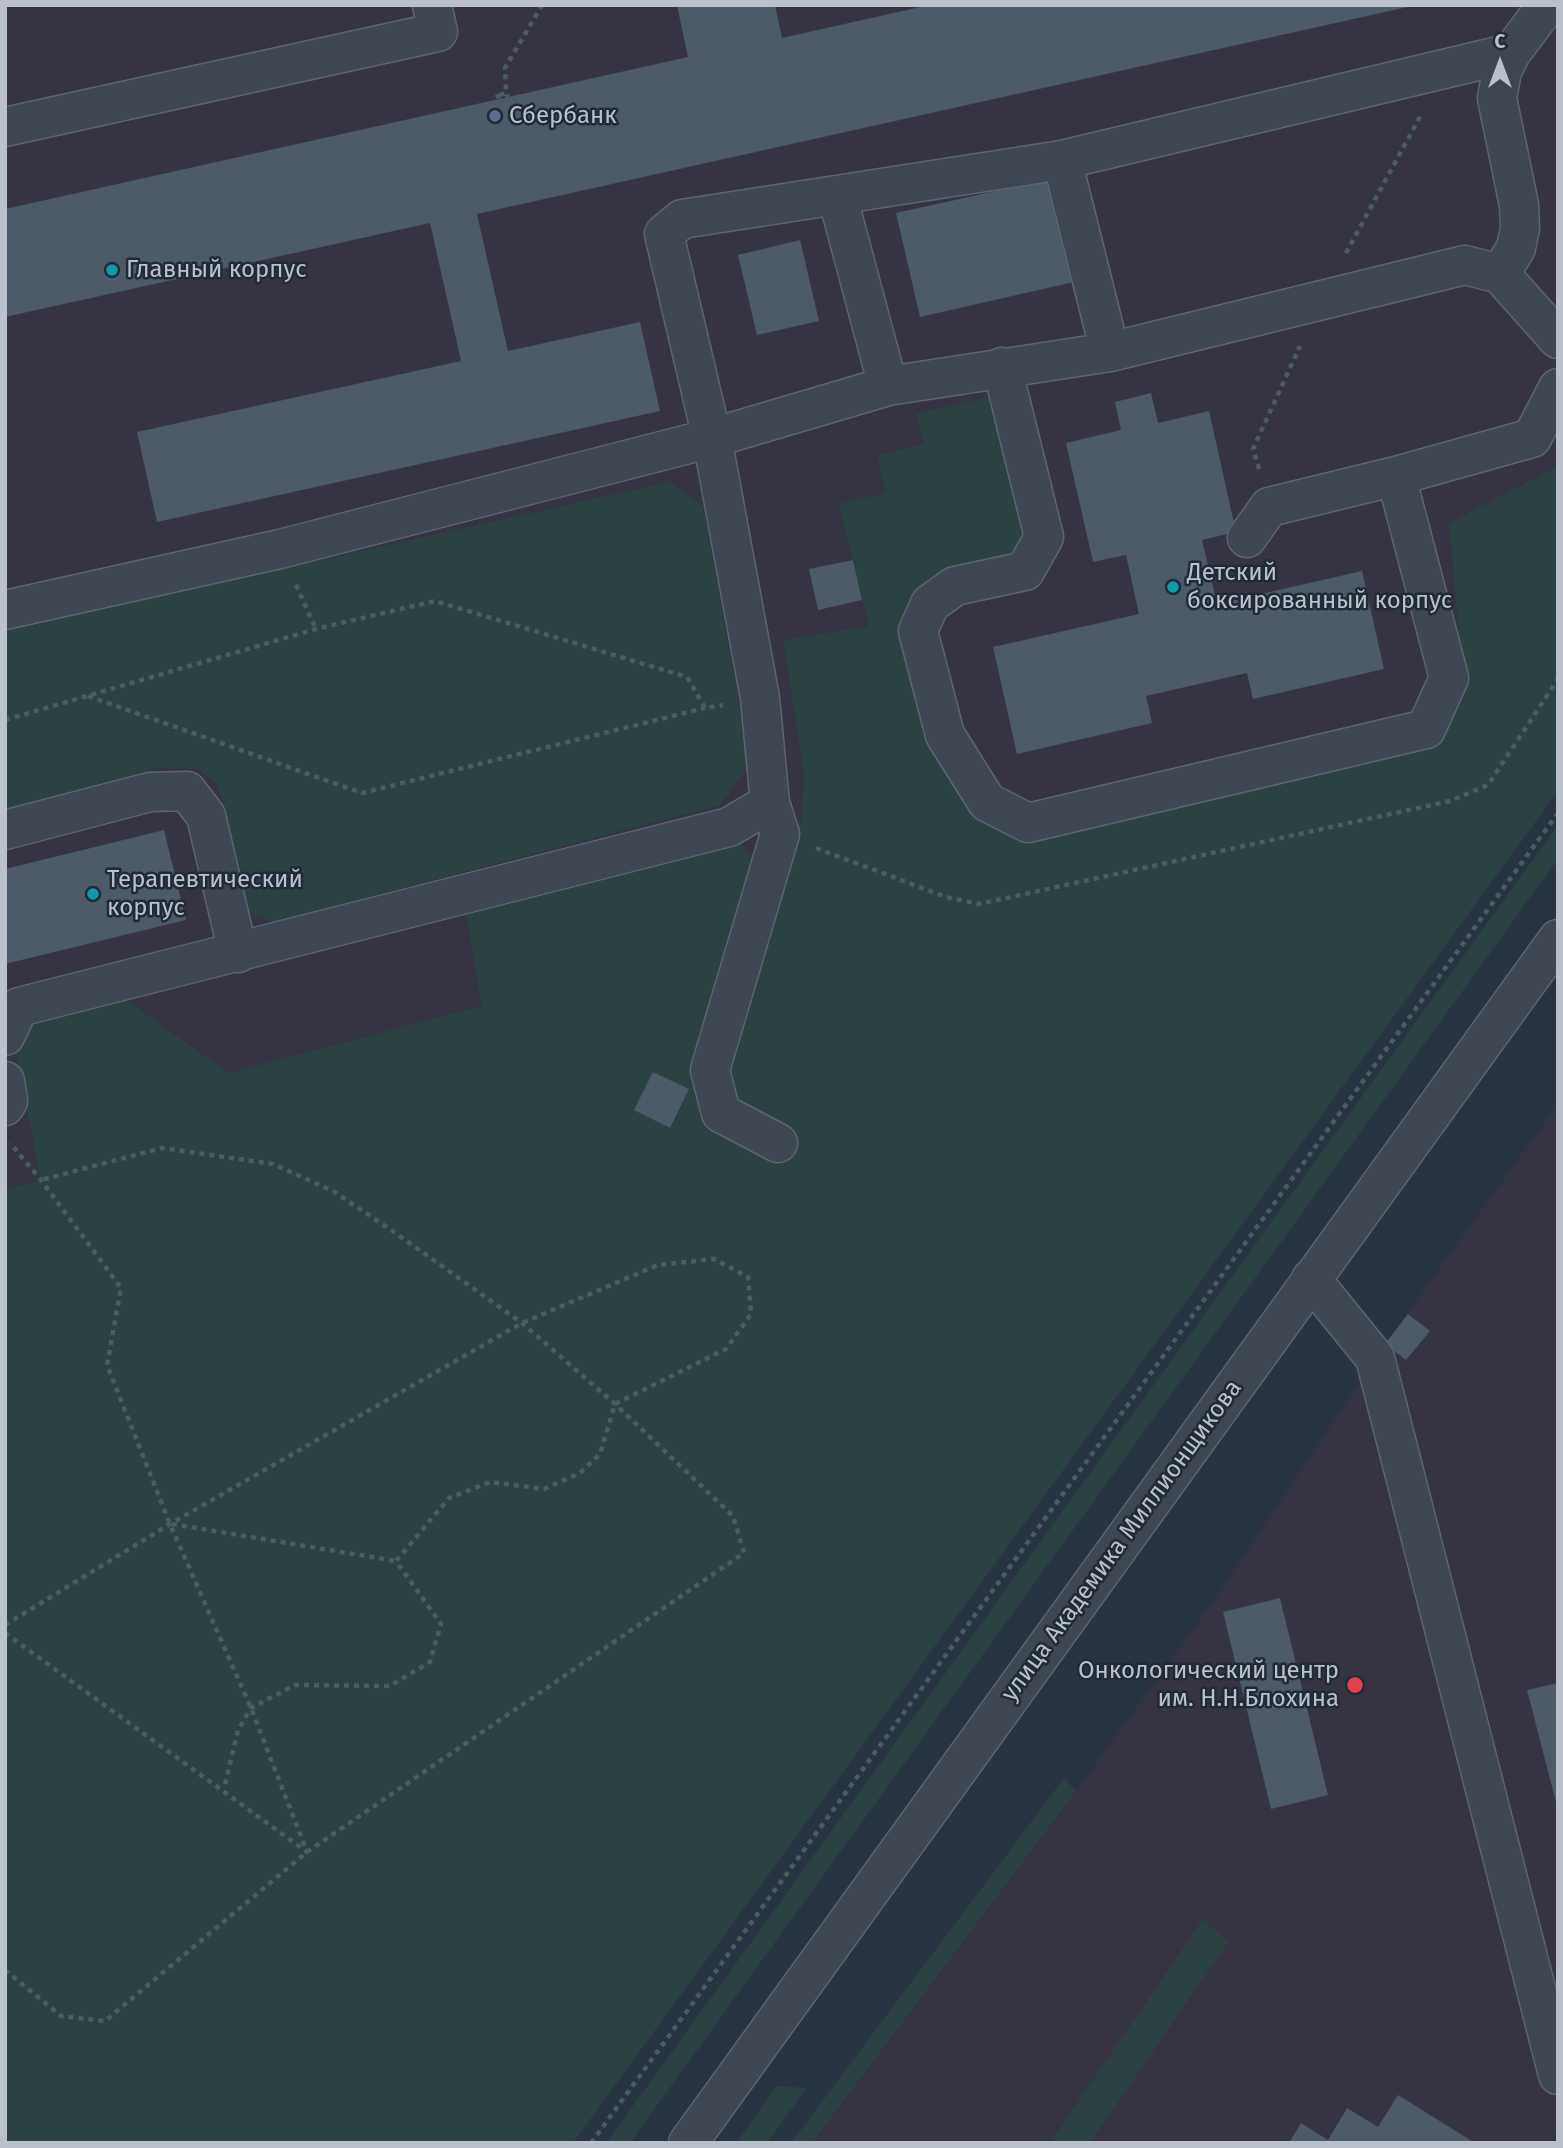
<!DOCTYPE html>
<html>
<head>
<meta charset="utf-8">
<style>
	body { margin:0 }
	#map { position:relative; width:1563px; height:2148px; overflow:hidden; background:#293442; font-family:"Fira Sans",sans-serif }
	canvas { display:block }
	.frame { position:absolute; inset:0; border:7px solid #bac1cb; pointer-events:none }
	.north { position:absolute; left:1465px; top:28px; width:70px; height:70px; -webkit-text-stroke:5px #212b37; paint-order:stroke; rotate:0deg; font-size:19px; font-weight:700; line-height:28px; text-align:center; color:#bac1cb }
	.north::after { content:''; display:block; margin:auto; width:24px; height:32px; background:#bac1cb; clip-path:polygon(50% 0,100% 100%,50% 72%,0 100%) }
</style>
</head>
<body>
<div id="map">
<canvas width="1563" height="2148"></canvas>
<div class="frame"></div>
<div class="north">С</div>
</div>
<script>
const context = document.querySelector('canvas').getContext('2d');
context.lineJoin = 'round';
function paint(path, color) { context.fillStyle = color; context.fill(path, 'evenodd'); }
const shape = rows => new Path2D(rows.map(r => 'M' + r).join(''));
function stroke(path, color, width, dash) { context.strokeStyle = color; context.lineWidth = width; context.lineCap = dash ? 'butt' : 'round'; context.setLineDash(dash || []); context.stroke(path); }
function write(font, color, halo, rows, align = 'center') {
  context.font = font + ' "Fira Sans",sans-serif'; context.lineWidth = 5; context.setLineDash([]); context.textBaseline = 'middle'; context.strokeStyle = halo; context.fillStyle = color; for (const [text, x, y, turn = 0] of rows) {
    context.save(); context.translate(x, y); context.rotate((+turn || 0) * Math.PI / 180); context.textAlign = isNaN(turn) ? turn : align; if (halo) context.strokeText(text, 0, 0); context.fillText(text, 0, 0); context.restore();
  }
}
paint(shape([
	[5,5,1558,5,1558,791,573,2143,5,2095],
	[1558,1104,1558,2143,812,2143,1076,1791,1218,1595,1385,1344]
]), '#363443');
paint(shape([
	[989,397,1028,537,1017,560,920,596,937,739,990,825,1037,836,1431,744,1465,699,1449,523,1558,466,1558,791,573,2143,5,2143,5,1189,41,1180,15,1049,25,1022,123,998,229,1073,482,1006,465,908,737,837,755,861,729,1069,802,819,804,773,783,640,869,626,838,504,885,493,878,455,924,444,916,414],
	[669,482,703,506,750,764,720,805,273,922,250,913,218,785,198,769,164,767,5,811,5,631],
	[1558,825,1558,859,630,2143,606,2143],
	[1064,1778,1076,1791,812,2143,791,2143],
	[1202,1920,1229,1941,1090,2143,1050,2143],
	[777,2086,807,2088,767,2143,736,2143]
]), '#2b4142');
paint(shape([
	[677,5,775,5,782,38,929,5,1412,6,477,214,508,351,640,322,660,411,157,522,137,432,461,361,430,223,5,317,5,209,688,57],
	[1050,179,1074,282,920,317,896,213],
	[800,240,819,321,757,335,738,255],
	[1151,393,1158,423,1209,411,1236,532,1202,540,1217,604,1362,571,1384,669,1253,699,1247,673,1146,696,1152,723,1017,754,993,647,1139,614,1126,555,1093,562,1066,443,1121,430,1115,402],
	[853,560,862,600,818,610,809,569],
	[164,830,186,920,5,964,5,869],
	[653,1072,689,1089,670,1128,634,1110],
	[1408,1314,1430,1331,1406,1360,1385,1344],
	[1280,1598,1328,1795,1271,1809,1223,1612],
	[1558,1683,1558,1806,1557,1806,1527,1690],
	[1398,2095,1475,2143,1289,2143,1301,2123,1328,2140,1347,2108,1378,2127]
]), '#4d5a67');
const minor = shape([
	[5,127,438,32,432,5],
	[1062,160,1110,352],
	[837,195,888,386],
	[1500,274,1516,248,1520,228,1519,205,1497,98,1502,71,1511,53,1547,5],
	[1002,367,1044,537,1025,571,955,586,930,604,918,631,945,735,987,802,1028,823,1426,729,1449,678,1396,476,1532,438,1558,388],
	[1247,538,1269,507,1396,476],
	[5,610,280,549,712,438,888,386,1110,352,1465,265,1500,274,1558,339],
	[770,803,780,834,710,1070,721,1113,778,1143],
	[5,830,150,792,187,791,206,816,238,953],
	[5,1036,19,1007,729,827,770,803,760,698,712,438,664,234,682,219,1062,160,1511,53],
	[5,1081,8,1101,5,1106],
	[1311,1279,1375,1358,1558,2075],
	[688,2143,1558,939]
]);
stroke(minor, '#5b646f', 41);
stroke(shape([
	[497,94,499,99,499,95,507,93],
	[519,148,506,90,505,68,542,5],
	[332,189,673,114],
	[1346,253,1422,113],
	[1259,469,1253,449,1300,346],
	[296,585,316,629],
	[88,696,362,793,705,708],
	[5,720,316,629,435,601,687,677,705,708,723,705],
	[816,848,946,897,979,904,1450,801,1488,785,1558,679],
	[172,1524,396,1561],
	[5,1625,170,1524,522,1323,658,1265,714,1259,748,1277,751,1314,726,1349,615,1404,600,1454,580,1473,544,1489,490,1482,449,1498,396,1561,441,1624,430,1662,390,1686,295,1685,251,1708,238,1730,224,1789],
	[5,1633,307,1852,251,1708,170,1524,107,1365,121,1288,41,1180,10,1143],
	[5,1970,61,2016,105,2021,307,1852,744,1553,733,1516,615,1404,522,1323,394,1232,333,1191,273,1164,162,1148,41,1180],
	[591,2143,1558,813]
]), '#495d5f', 4.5, [5, 5]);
stroke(minor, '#3d4651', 38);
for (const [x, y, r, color] of [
	[495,116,7,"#5c6f8a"],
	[112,270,7,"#0f9aa8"],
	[1173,587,7,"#0f9aa8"],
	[93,894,7,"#0f9aa8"],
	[1355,1685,9,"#e0444e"]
]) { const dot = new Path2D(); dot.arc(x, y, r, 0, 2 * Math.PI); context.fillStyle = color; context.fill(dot); stroke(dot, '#212b37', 2.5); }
write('24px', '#bac1cb', '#212b37', [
	["Сбербанк",509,116],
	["Главный корпус",126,270],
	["Детский",1187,573],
	["боксированный корпус",1187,601],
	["Терапевтический",107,880],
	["корпус",107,908],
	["Онкологический центр",1339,1671,"right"],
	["им. Н.Н.Блохина",1339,1699,"right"]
], 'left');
write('24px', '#bac1cb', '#212b37', [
	["улица Академика Миллионщикова",1122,1541,-54]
]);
</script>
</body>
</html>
